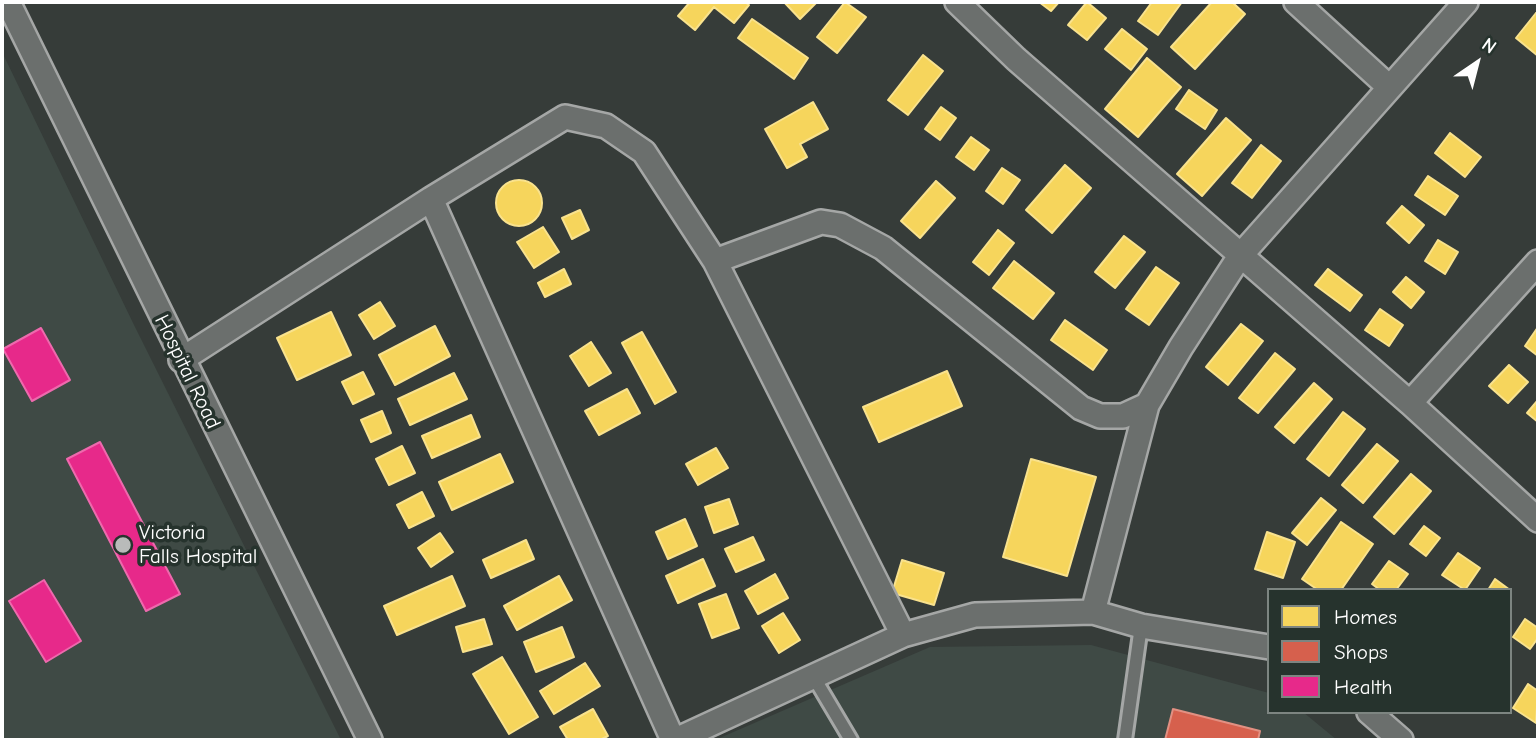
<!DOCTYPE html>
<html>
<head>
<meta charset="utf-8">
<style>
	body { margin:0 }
	#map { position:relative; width:1540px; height:742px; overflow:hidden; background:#363c39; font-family:"Comic Neue",sans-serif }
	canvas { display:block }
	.frame { position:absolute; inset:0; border:4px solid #fff; pointer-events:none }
	.legend { position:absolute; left:1267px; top:588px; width:245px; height:126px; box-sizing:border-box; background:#26332d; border:2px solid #7d8581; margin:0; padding:9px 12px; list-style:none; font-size:21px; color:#fff }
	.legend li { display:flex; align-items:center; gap:14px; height:35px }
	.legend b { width:35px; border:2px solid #7d8581 }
	.north { position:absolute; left:1442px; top:28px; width:70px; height:70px; -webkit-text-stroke:5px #26332d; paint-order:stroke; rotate:35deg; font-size:19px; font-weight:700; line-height:28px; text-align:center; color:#fff }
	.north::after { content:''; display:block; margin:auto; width:24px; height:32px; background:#fff; clip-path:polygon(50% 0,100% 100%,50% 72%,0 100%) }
</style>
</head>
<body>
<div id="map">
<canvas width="1540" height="742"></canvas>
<div class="frame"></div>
<ul class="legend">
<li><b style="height:19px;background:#f6d55c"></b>Homes</li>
<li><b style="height:19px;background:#d6604d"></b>Shops</li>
<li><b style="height:19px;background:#e7298a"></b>Health</li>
</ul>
<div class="north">N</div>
</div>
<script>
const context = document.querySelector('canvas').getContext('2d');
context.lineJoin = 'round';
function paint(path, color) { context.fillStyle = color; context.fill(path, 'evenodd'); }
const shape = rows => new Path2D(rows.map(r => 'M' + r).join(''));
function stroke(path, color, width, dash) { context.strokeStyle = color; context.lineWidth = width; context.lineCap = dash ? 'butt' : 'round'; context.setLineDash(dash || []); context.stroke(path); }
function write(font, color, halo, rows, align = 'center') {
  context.font = font + ' "Comic Neue",sans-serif'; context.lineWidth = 7; context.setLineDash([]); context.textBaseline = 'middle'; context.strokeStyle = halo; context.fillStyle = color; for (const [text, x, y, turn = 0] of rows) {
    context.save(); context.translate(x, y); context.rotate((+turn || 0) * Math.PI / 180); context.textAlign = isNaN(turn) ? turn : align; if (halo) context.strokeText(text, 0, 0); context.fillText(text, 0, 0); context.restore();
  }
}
paint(shape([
	[2,52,134,325,341,740,2,740],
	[1091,645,1269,693,1269,712,1303,712,1337,740,715,740,930,647]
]), '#3f4a45');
const homes = shape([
	[690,2,745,2,749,5,734,23,714,7,695,30,678,16,690,2],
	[784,2,817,2,800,19,784,2],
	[845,2,866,17,837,53,817,37,845,2],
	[1039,2,1059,2,1051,11,1039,2],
	[1087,2,1106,18,1087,40,1068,25,1087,2],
	[1152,2,1182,2,1158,35,1138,21,1152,2],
	[1212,2,1232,2,1245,14,1195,69,1171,47,1212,2],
	[1536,13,1538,15,1538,56,1516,38,1536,13],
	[752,19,808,58,794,79,738,38,752,19],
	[1122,29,1147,49,1131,70,1105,49,1122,29],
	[923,55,943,71,908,115,888,100,923,55],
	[1147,58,1181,87,1138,137,1105,109,1147,58],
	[1189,90,1217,110,1205,129,1176,109,1189,90],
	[813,102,828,129,800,144,807,157,787,168,765,129,813,102],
	[941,107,956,118,940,140,925,129,941,107],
	[1226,118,1251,140,1202,196,1177,174,1226,118],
	[1450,133,1481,157,1465,177,1435,153,1450,133],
	[971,137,989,150,974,170,956,157,971,137],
	[1261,145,1281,161,1252,198,1232,183,1261,145],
	[1065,165,1091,188,1052,233,1026,210,1065,165],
	[1002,168,1020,180,1003,204,986,191,1002,168],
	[1428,176,1458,196,1445,215,1415,195,1428,176],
	'496 203a23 23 0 1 1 46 0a23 23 0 1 1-46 0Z',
	[936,181,955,198,920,238,901,221,936,181],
	[1402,206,1424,225,1409,243,1387,223,1402,206],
	[580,210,589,230,572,239,562,218,580,210],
	[543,227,559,252,534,268,517,242,543,227],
	[998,230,1014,243,989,275,973,262,998,230],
	[1124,236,1145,252,1115,288,1095,272,1124,236],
	[1438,240,1458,252,1445,274,1425,261,1438,240],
	[1014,261,1054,293,1033,319,993,288,1014,261],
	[1156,267,1179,283,1149,325,1126,309,1156,267],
	[564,269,571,284,545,297,538,283,564,269],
	[1328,269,1362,295,1350,311,1315,285,1328,269],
	[1406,277,1424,292,1411,308,1393,292,1406,277],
	[380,302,395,326,374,339,359,315,380,302],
	[1380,309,1403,325,1389,346,1365,330,1380,309],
	[331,312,351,355,297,380,277,338,331,312],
	[1065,320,1107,350,1093,370,1051,340,1065,320],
	[1241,324,1263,341,1228,385,1206,367,1241,324],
	[435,326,450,356,395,385,379,355,435,326],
	[1538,327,1538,356,1525,346,1538,327],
	[642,332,676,392,655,404,622,343,642,332],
	[591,342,611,373,589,386,570,356,591,342],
	[1275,353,1295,369,1258,413,1239,398,1275,353],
	[1509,365,1528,382,1508,403,1489,386,1509,365],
	[947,371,962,406,879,442,863,407,947,371],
	[363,372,374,394,353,404,342,382,363,372],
	[454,373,467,399,410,425,398,399,454,373],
	[1314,383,1332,399,1294,443,1275,427,1314,383],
	[627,389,640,413,599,435,585,411,627,389],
	[1538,400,1538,422,1527,413,1538,400],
	[382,411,391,433,371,442,361,420,382,411],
	[1343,412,1365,429,1329,476,1307,459,1343,412],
	[471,415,480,437,432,458,422,436,471,415],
	[1377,444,1398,461,1363,503,1342,485,1377,444],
	[402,446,415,473,389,485,376,459,402,446],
	[716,448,728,468,698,485,686,464,716,448],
	[500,454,513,482,452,510,439,482,500,454],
	[1031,459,1096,477,1067,576,1003,557,1031,459],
	[1411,474,1431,491,1394,534,1374,517,1411,474],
	[422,492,434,516,409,528,397,505,422,492],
	[1321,498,1336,510,1307,545,1292,533,1321,498],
	[729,499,738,524,714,533,705,507,729,499],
	[685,519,697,546,668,559,656,532,685,519],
	[1341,522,1373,544,1341,590,1318,590,1302,579,1341,522],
	[1424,526,1440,538,1426,556,1410,544,1424,526],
	[1267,532,1295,542,1283,578,1255,569,1267,532],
	[440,533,453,552,431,567,418,548,440,533],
	[753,537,764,560,736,572,725,549,753,537],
	[526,540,534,559,491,578,483,560,526,540],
	[1458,553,1480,568,1465,590,1442,575,1458,553],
	[703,559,715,586,678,603,666,576,703,559],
	[902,560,944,573,934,605,892,593,902,560],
	[1389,561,1408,574,1396,590,1380,590,1372,584,1389,561],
	[775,574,788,598,758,614,745,591,775,574],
	[452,576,465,606,397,635,384,606,452,576],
	[559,576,572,600,517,630,504,606,559,576],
	[1495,579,1510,590,1488,590,1495,579],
	[726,594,739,628,712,638,699,604,726,594],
	[783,613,800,640,779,653,762,626,783,613],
	[484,619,492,644,463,652,456,627,484,619],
	[1525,619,1538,628,1538,638,1530,649,1513,637,1525,619],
	[562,627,574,657,536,672,524,642,562,627],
	[502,657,538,717,509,734,473,674,502,657],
	[585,663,600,686,554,714,540,691,585,663],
	[1528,684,1538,691,1536,723,1513,708,1528,684],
	[593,709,608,736,600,740,568,740,560,727,593,709]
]);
paint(homes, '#f6d55c');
stroke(homes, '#f9e28d', 2);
const shops = shape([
	[1173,709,1260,731,1258,740,1165,740,1173,709]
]);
paint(shops, '#d6604d');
stroke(shops, '#e29082', 2);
const health = shape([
	[41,328,70,380,32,401,3,349,41,328],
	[100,442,180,594,146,611,67,459,100,442],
	[44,580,81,641,46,662,9,601,44,580]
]);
paint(health, '#e7298a');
stroke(health, '#ee69ad', 2);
const lane = shape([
	[813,676,851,740],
	[1125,740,1141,626]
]);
const street = shape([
	[8,2,370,740],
	[957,2,1016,59,1410,403,1538,520],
	[1296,2,1389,87],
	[431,199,673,740],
	[715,261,821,222,840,225,883,248,1081,408,1100,416,1123,416,1147,405],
	[181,360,431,199,565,117,606,126,644,152,715,261,903,635],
	[1410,403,1538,262],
	[1093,612,1147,405,1181,347,1240,256,1466,2],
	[1369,712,1401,740],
	[676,740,903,635,975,615,1093,612,1141,626,1269,647]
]);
stroke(lane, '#a5a7a6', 18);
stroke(street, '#a5a7a6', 28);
stroke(lane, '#6b6f6d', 12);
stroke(street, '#6b6f6d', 23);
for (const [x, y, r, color] of [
	[123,545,9,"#b9bbba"]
]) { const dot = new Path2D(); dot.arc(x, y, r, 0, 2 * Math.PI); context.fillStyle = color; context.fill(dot); stroke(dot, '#26332d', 2.5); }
write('21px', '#fff', '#26332d', [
	["Hospital Road",187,372,64]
]);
write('21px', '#fff', '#26332d', [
	["Victoria",139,533],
	["Falls Hospital",139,557]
], 'left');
</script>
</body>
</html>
